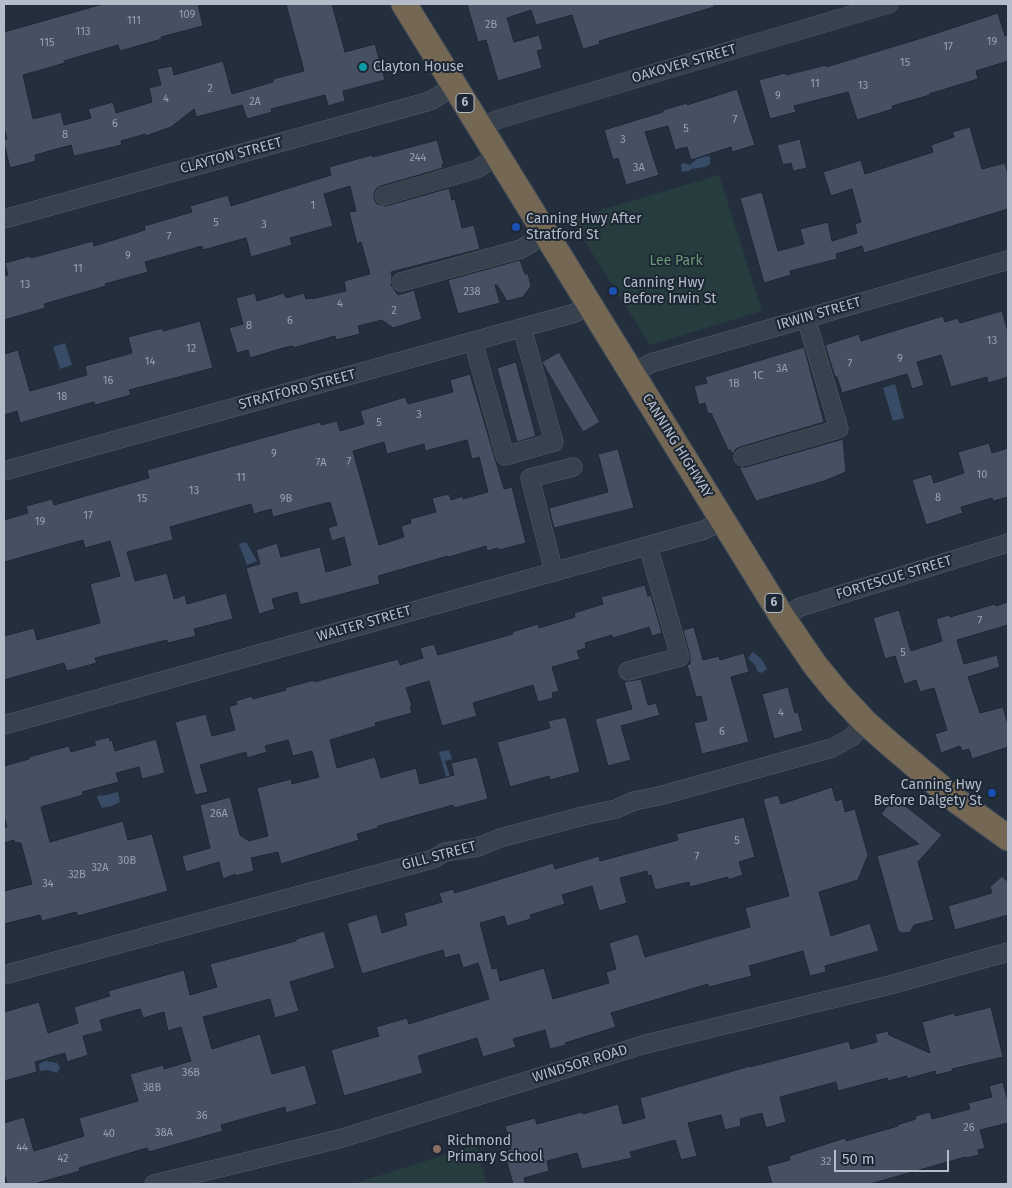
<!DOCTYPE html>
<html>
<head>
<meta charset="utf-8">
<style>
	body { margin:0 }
	#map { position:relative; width:1012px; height:1188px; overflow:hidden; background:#242f3e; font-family:"Fira Sans",sans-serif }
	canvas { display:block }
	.frame { position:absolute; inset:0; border:5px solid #b4bcc9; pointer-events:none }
	.scale { position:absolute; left:834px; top:1150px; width:115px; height:22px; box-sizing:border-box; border:2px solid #b4bcc9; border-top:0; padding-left:6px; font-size:15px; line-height:18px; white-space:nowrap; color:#b4bcc9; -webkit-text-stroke:4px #1d2633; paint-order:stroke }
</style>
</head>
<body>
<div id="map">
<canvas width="1012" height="1188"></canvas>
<div class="frame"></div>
<div class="scale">50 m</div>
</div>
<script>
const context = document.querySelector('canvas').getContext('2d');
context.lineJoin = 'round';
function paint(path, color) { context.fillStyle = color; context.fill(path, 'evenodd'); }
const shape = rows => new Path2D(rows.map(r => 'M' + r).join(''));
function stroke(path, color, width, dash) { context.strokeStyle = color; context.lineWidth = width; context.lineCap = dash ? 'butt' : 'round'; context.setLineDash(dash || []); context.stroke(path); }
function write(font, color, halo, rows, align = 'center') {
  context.font = font + ' "Fira Sans",sans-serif'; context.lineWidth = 4; context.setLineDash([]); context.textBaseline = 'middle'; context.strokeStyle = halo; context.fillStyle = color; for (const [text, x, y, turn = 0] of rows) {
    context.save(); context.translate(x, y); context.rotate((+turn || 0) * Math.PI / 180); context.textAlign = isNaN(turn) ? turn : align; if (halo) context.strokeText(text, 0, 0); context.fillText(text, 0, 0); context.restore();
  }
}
paint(shape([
	[719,175,762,311,650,345,571,219],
	[476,1145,487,1184,353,1184]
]), '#263c3f');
paint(shape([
	[707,156,710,157,710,164,705,167,691,169,689,171,682,172,681,165,684,163,690,165,697,159],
	[65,343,72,365,60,369,53,347],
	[895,384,904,418,893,421,883,388],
	[246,542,257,561,247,565,239,544],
	[753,652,762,660,767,669,761,673,758,672,755,665,748,658],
	[449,750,452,759,445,761,450,776,446,777,439,752],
	[118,792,120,802,111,806,102,808,97,797,99,795,102,796],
	[45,1061,57,1063,60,1067,57,1073,48,1070,40,1071,39,1064]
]), '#394c67');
const building = shape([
	[103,4,198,4,203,26,161,37,162,39,120,51,118,45,64,61,65,63,23,75,33,119,61,112,64,125,91,118,88,109,113,102,116,113,152,102,149,88,161,85,157,69,172,66,174,75,223,61,232,94,273,82,273,79,304,71,286,4,332,4,345,52,375,44,385,80,343,91,345,101,328,106,325,95,271,109,272,112,247,119,242,105,196,117,194,109,171,127,146,136,145,134,121,141,122,145,74,156,71,145,35,155,36,161,10,168,4,143,4,140,7,139,4,128,4,32,103,4],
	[467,4,713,4,714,7,599,41,600,44,583,49,572,15,536,25,531,10,507,18,514,42,539,35,543,49,537,51,542,68,498,81,486,40,478,42,467,4],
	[998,13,1005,36,1008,35,1008,61,976,71,978,79,929,94,930,95,892,106,893,109,857,120,848,92,794,106,796,112,770,119,759,80,785,73,786,75,826,65,826,67,925,37,998,13],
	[737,89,755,145,732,152,731,147,691,160,687,147,675,150,668,126,645,132,659,175,626,185,618,158,613,160,604,130,663,112,663,110,687,103,687,105,737,89],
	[970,127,982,169,1005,163,1008,174,1008,209,864,253,862,246,836,254,837,259,790,271,791,275,764,283,740,198,762,192,778,251,804,244,800,229,828,222,832,241,857,233,855,224,861,222,852,189,831,196,823,172,861,160,865,174,933,152,931,145,954,137,952,132,970,127],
	[800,139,807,168,793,171,791,163,783,165,777,145,800,139],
	[437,140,444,164,442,165,443,168,381,186,376,189,374,194,374,199,377,204,386,206,449,188,452,200,455,199,462,228,474,225,480,249,391,272,392,276,391,285,398,295,414,290,422,319,393,328,382,320,358,326,360,334,336,340,335,336,293,348,293,346,283,348,250,358,248,350,237,353,229,328,243,324,236,298,255,293,257,301,284,293,286,298,304,293,306,299,312,298,312,299,346,291,344,281,370,274,361,242,357,244,349,212,356,211,350,186,324,194,333,226,290,238,292,245,251,257,246,238,203,250,202,246,145,262,148,272,105,284,106,286,44,304,45,308,4,320,4,276,8,275,5,263,30,256,31,258,93,241,94,246,145,230,144,226,192,212,190,206,228,195,231,206,331,175,329,167,372,155,373,157,437,140],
	[520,260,525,274,528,274,531,286,523,297,507,301,497,285,495,285,500,303,458,314,448,280,520,260],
	[1002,311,1008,332,1008,377,988,383,987,377,951,387,941,355,917,362,924,385,912,389,907,374,842,393,837,377,835,377,825,345,859,334,861,341,943,316,945,322,958,318,960,323,1002,311],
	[200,321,213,368,129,390,131,395,95,405,94,402,20,423,17,411,4,415,4,354,18,350,30,391,87,375,85,366,132,353,128,337,163,328,163,331,200,321],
	[804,347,824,422,740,447,736,449,733,454,730,450,728,450,711,413,708,414,705,403,699,405,694,386,707,383,705,377,804,347],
	[559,352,600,422,583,432,543,364,542,362,559,352],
	[516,362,536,436,517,442,497,368,516,362],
	[470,374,504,489,512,487,526,543,499,550,498,548,487,551,486,546,449,557,448,556,378,576,380,584,300,605,297,592,272,599,275,609,259,614,246,568,260,564,256,550,277,543,281,557,320,547,326,572,351,565,344,537,332,541,328,528,337,525,330,502,273,517,271,509,254,514,251,504,170,527,173,540,127,552,135,581,167,573,174,599,185,595,187,604,226,593,233,619,194,629,196,636,168,643,167,640,95,658,97,663,67,671,64,663,4,680,4,636,34,628,37,640,100,623,90,584,120,576,110,541,85,548,83,540,4,562,4,520,28,513,26,506,52,499,54,505,149,478,147,470,320,422,321,425,337,421,340,431,364,424,360,411,405,397,408,404,453,392,450,380,470,374],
	[467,440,472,459,479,457,488,492,463,499,463,496,451,500,449,494,432,498,436,512,410,519,411,523,401,526,404,537,379,545,353,451,384,442,387,454,424,444,425,451,467,440],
	[843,439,846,472,824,481,756,501,739,467,746,467,843,439],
	[989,443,992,453,1008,448,1008,497,993,501,992,498,961,507,963,513,926,525,912,480,931,474,934,483,964,473,958,452,989,443],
	[618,449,634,508,554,528,549,508,608,492,598,454,618,449],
	[645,585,648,596,651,595,662,633,652,636,649,627,613,638,612,635,585,643,586,648,577,651,580,659,552,667,559,691,552,693,553,698,538,702,533,685,473,703,477,716,442,726,429,681,406,688,412,706,410,706,412,713,375,723,376,726,330,740,337,768,375,757,381,778,416,768,420,784,454,775,451,763,477,757,488,799,454,808,453,805,378,826,378,828,357,834,359,840,281,864,278,852,251,858,254,871,235,876,235,874,223,879,219,862,186,872,182,856,210,848,200,805,230,797,240,835,249,841,268,836,257,788,291,779,292,784,319,777,312,751,293,756,288,740,265,746,267,752,247,758,246,752,200,765,208,792,195,795,175,722,206,714,212,736,235,730,229,707,237,704,236,701,252,696,253,699,286,690,285,688,314,680,314,682,398,659,400,665,423,658,420,648,434,644,438,655,513,634,512,632,538,624,539,628,575,617,574,613,603,604,601,597,645,585],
	[1008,602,1008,625,957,640,964,664,997,655,1000,667,968,677,980,713,1003,707,1008,725,1008,747,972,759,969,749,962,751,960,746,941,753,935,734,947,730,934,688,920,692,916,680,904,684,895,656,885,659,873,618,899,610,911,651,942,641,936,619,949,615,950,617,995,604,996,606,1008,602],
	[694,627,703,660,719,656,720,660,744,653,749,672,731,677,749,742,702,754,694,723,707,720,701,696,696,697,687,665,690,664,690,655,683,630,694,627],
	[641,679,648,705,656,703,660,715,621,726,631,760,608,766,595,719,632,709,624,682,641,679],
	[788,687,795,713,798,712,803,731,774,739,762,694,788,687],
	[566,717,580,772,550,780,549,776,510,787,497,742,550,728,548,721,566,717],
	[109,737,110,741,112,740,115,751,156,739,165,773,142,779,139,767,116,773,119,782,82,792,83,795,41,807,50,842,123,821,128,840,152,834,168,891,78,916,76,912,42,921,40,915,4,924,4,891,32,884,21,843,19,844,19,842,15,843,14,840,4,843,4,827,7,827,4,816,4,766,29,759,29,757,69,746,71,752,96,745,94,741,109,737],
	[832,787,836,801,842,799,845,812,855,809,868,855,858,880,819,892,831,936,870,923,879,951,825,966,826,972,810,976,803,951,749,966,752,976,709,987,708,984,611,1013,616,1027,565,1043,566,1045,550,1049,545,1030,513,1039,516,1047,483,1057,477,1038,418,1056,423,1073,344,1096,331,1050,379,1036,376,1027,407,1018,409,1024,489,999,478,963,463,968,459,954,445,958,443,950,362,974,347,923,377,914,382,933,407,925,404,913,442,902,439,893,453,889,455,893,553,863,555,869,599,856,600,861,678,840,676,834,744,817,755,857,739,862,743,875,728,880,728,877,690,887,689,882,655,890,651,875,648,876,647,871,620,878,627,903,599,911,592,886,562,895,565,904,530,915,531,919,507,926,504,916,480,923,492,969,497,968,500,981,544,968,553,999,609,983,606,972,616,969,609,943,638,934,645,957,750,927,745,908,789,896,763,799,778,795,781,804,832,787],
	[894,797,942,835,918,862,934,920,914,925,910,932,903,933,898,931,877,856,919,844,881,814,894,797],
	[1002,876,1008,882,1008,915,955,930,948,906,992,893,990,887,1002,876],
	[324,931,335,968,290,982,299,1011,275,1018,270,999,203,1017,212,1049,260,1034,272,1074,305,1065,317,1104,286,1113,285,1107,221,1125,223,1131,149,1152,147,1148,79,1168,80,1171,34,1184,7,1184,4,1172,4,1123,24,1117,34,1151,84,1136,79,1118,138,1101,130,1074,163,1065,164,1069,191,1061,181,1027,168,1031,164,1012,143,1018,140,1009,100,1020,103,1031,83,1036,88,1055,67,1062,65,1053,35,1062,37,1072,4,1081,4,1012,39,1002,48,1033,78,1023,74,1007,110,996,108,991,184,970,190,995,217,987,210,964,296,941,296,939,324,931],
	[991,1007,1003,1057,952,1069,953,1071,936,1075,935,1071,907,1079,907,1076,888,1081,887,1078,838,1091,836,1082,780,1097,786,1122,766,1128,762,1113,740,1119,741,1126,725,1130,721,1115,688,1123,697,1156,681,1160,675,1140,630,1152,632,1158,582,1169,577,1153,547,1161,549,1171,524,1178,525,1184,513,1184,504,1151,511,1149,505,1126,535,1118,537,1124,582,1112,583,1114,618,1104,623,1124,645,1118,640,1098,750,1066,750,1067,849,1041,851,1049,877,1042,875,1034,888,1031,889,1035,930,1053,922,1022,954,1013,955,1016,991,1007],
	[1003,1082,1008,1102,1008,1123,980,1130,985,1148,978,1150,979,1155,966,1158,965,1157,870,1184,772,1184,767,1166,790,1160,789,1156,845,1138,846,1141,898,1126,897,1125,916,1119,915,1116,930,1112,932,1119,970,1109,968,1103,992,1097,989,1086,1003,1082]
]);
paint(building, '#455162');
stroke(building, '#1f2835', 1);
const minor = shape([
	[481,129,496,120,889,4],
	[384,196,477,169,498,156],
	[4,219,430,101,455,86],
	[401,282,521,249,546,234],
	[473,341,505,456,554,442,522,328],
	[632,374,651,363,1008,260],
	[743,457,839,429,806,318],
	[4,471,575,313,589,304],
	[554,572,530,478,573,467],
	[783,618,800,607,1008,543],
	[628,671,680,657,648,546],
	[4,725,704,530,723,520],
	[4,975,433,859,445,852,478,847,500,838,583,816,616,809,634,801,659,796,832,748,852,737,865,722],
	[154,1184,339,1139,646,1044,890,985,1008,952]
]);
const highway = shape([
	[404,4,783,618,815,665,837,692,865,722,891,745,957,801,1008,838]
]);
stroke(minor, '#565f6c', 19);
stroke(highway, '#434c59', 27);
stroke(minor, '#38414e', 18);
stroke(highway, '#746855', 25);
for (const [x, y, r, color] of [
	[363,67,5,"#0f9aa8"],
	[516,227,5,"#1a4fb4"],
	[613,291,5,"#1a4fb4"],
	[992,793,5,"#1a4fb4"],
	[437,1149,5,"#8d6e63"]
]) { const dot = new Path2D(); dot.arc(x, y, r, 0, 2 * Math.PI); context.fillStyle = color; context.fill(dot); stroke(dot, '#1d2633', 2); }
write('11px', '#98a1af', null, [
	["109",187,15],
	["111",134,21],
	["2B",491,25],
	["113",83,32],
	["19",992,42],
	["115",47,43],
	["17",948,47],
	["15",905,63],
	["11",815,84],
	["13",863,86],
	["2",210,89],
	["9",778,96],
	["4",166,99],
	["2A",255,102],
	["7",735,120],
	["6",115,124],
	["5",686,129],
	["8",65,135],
	["3",623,140],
	["244",418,158],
	["3A",639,168],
	["1",313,206],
	["5",216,223],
	["3",264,225],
	["7",169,237],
	["9",128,256],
	["11",78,269],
	["13",25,285],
	["238",472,292],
	["4",340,304],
	["2",394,311],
	["6",290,321],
	["8",249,326],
	["13",992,341],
	["12",191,349],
	["9",900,359],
	["14",150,362],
	["7",850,364],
	["3A",782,369],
	["1C",758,376],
	["16",108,381],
	["1B",734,384],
	["18",62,397],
	["3",419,415],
	["5",379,423],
	["9",274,454],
	["7",349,462],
	["7A",321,463],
	["10",982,475],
	["11",241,478],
	["13",194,491],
	["8",938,498],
	["15",142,499],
	["9B",286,499],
	["17",88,516],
	["19",40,522],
	["7",980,621],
	["5",903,653],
	["4",781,713],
	["6",722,732],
	["26A",219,814],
	["5",737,841],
	["7",697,857],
	["30B",127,861],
	["32A",100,868],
	["32B",77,875],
	["34",48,884],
	["36B",191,1073],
	["38B",152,1088],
	["36",202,1116],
	["26",969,1128],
	["38A",164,1133],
	["40",109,1134],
	["44",22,1148],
	["42",63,1159],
	["32",826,1162]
]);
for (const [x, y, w] of [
	[465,103,18],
	[774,603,18]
]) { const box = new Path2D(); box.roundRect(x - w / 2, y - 9.5, w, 19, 4); context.fillStyle = '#1d2633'; context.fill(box); stroke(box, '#b4bcc9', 1); }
write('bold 12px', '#b4bcc9', null, [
	["6",465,103],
	["6",774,603]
]);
write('14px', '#b4bcc9', '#1d2633', [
	["OAKOVER STREET",684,64,-16],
	["CLAYTON STREET",231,156,-15],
	["IRWIN STREET",819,314,-16],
	["STRATFORD STREET",297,390,-15],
	["CANNING HIGHWAY",677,446,58],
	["FORTESCUE STREET",894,578,-17],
	["WALTER STREET",364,624,-16],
	["GILL STREET",439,856,-15],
	["WINDSOR ROAD",580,1064,-17]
]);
write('14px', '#b4bcc9', '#1d2633', [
	["Clayton House",373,67],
	["Canning Hwy After",526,219],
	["Stratford St",526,235],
	["Canning Hwy",623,283],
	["Before Irwin St",623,299],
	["Canning Hwy",982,785,"right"],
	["Before Dalgety St",982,801,"right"],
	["Richmond",447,1141],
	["Primary School",447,1157]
], 'left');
write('14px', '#6b9a76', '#1d2633', [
	["Lee Park",676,261]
]);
</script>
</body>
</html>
